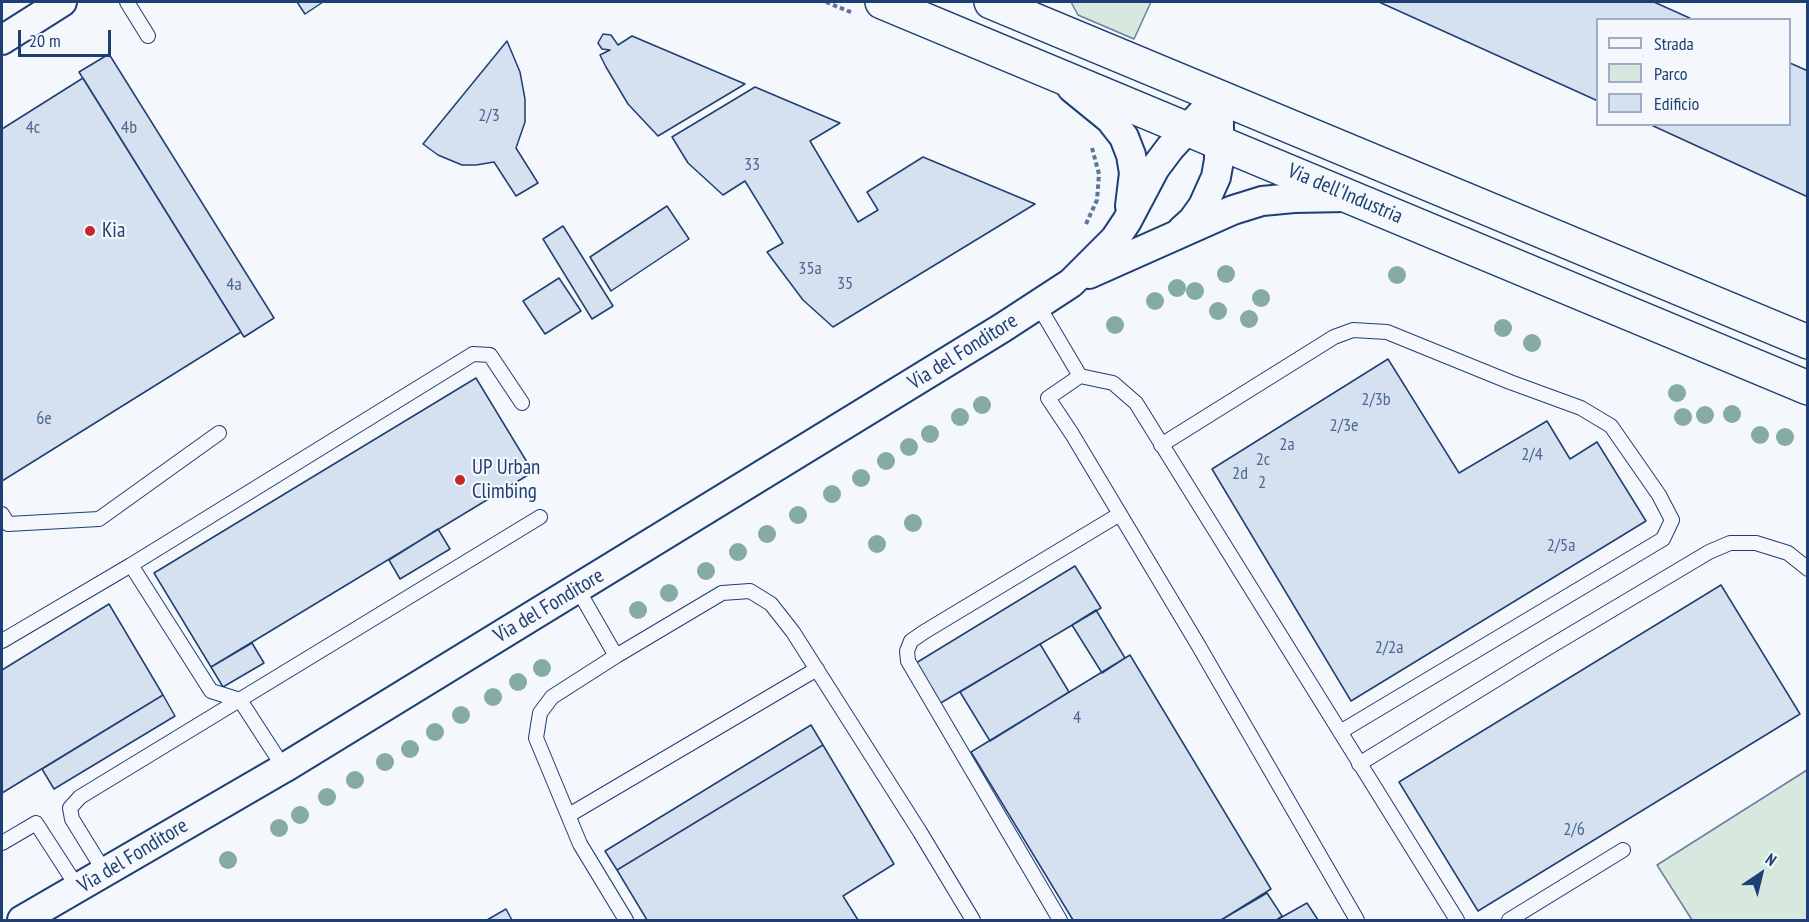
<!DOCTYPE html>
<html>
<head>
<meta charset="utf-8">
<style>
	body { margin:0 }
	#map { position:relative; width:1809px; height:922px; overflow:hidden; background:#f4f7fb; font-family:"PT Sans Narrow",sans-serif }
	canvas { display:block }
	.frame { position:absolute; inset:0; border:3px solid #1d3f73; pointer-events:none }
	.legend { position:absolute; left:1596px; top:18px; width:195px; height:108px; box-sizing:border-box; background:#f4f7fb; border:2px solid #9eadc5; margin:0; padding:8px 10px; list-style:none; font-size:18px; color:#1d3f73 }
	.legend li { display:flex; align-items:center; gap:12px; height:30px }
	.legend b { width:30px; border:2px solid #9eadc5 }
	.north { position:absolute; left:1731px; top:844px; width:60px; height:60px; -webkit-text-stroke:4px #f4f7fb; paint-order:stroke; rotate:35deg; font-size:16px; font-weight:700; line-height:24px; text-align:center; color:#1d3f73 }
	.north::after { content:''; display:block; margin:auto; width:21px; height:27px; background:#1d3f73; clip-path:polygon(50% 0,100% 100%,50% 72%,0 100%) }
	.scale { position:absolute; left:18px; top:30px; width:93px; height:27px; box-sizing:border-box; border:3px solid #1d3f73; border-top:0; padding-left:8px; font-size:18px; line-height:21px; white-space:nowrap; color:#1d3f73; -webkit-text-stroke:4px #f4f7fb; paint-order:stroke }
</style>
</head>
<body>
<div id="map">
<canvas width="1809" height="922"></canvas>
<div class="frame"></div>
<ul class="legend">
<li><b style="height:8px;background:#f4f7fb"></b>Strada</li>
<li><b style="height:16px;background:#d7e8df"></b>Parco</li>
<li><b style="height:16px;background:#d5e0f0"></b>Edificio</li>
</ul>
<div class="north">N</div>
<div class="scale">20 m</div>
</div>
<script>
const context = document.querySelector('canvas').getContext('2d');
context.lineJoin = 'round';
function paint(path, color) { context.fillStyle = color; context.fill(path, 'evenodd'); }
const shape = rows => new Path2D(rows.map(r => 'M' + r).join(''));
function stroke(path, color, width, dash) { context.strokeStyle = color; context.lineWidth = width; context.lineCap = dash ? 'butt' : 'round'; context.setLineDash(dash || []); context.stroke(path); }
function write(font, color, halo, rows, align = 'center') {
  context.font = font + ' "PT Sans Narrow",sans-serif'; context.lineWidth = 4.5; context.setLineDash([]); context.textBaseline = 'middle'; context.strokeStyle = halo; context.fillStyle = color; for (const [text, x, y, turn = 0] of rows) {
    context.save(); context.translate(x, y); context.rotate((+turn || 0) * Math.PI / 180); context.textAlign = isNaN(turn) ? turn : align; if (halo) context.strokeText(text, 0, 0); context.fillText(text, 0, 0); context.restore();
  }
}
const green = shape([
	[1071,2,1151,2,1134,39,1078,15,1071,2],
	[1807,770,1807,920,1692,920,1657,865,1807,770]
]);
paint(green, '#d7e8df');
stroke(green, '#687fa3', 1.5);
const building = shape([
	[297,2,323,2,305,14,297,2],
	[1379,2,1654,2,1694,20,1598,20,1598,101,1379,2],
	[603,34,611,35,618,45,632,36,745,84,658,136,628,104,606,67,600,55,610,50,602,49,598,43,603,34],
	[507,41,520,72,525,99,525,122,516,148,538,183,516,196,494,162,476,165,462,165,438,155,423,144,507,41],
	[109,54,274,318,244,337,79,72,109,54],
	[1790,63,1808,71,1808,197,1649,124,1790,124,1790,63],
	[83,78,241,332,2,481,2,129,83,78],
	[755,87,840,123,810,141,858,222,878,210,867,192,923,157,1035,204,833,327,803,300,767,252,783,243,745,181,723,195,688,163,672,137,755,87],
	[667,206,689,239,611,291,590,257,667,206],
	[563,226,613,306,592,319,543,239,563,226],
	[559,278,581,311,545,334,523,301,559,278],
	[1388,359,1459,473,1547,421,1570,459,1597,442,1646,521,1351,701,1212,469,1388,359],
	[476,378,533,472,211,667,154,573,476,378],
	[438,529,450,549,400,579,389,560,438,529],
	[1075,566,1101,608,939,704,916,663,1075,566],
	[1721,585,1800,714,1478,911,1399,782,1721,585],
	[109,604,163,695,2,793,2,670,109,604],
	[1096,610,1125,658,1102,673,1072,625,1096,610],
	[252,643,264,663,223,687,211,667,252,643],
	[1040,644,1069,692,990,741,960,692,1040,644],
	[1130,655,1271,889,1221,920,1073,920,971,752,1130,655],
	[163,695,175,716,54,789,42,769,163,695],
	[811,725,823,745,617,870,605,851,811,725],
	[823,745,894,864,843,896,858,920,647,920,617,870,823,745],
	[1267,893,1282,916,1276,920,1221,920,1267,893],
	[1307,903,1318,920,1276,920,1282,917,1307,903],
	[506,909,512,920,487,920,506,909]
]);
paint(building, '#d5e0f0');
stroke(building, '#1d3f73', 1.5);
const lane = shape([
	[127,2,148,36],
	[1038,305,1080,376],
	[1161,445,1334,337,1353,330,1387,332,1510,382,1581,408,1611,426,1659,495,1672,520,1663,539,1340,732],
	[2,514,8,524,99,519,219,433],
	[577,588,616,656,722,593,750,591,771,604,793,632,920,832,973,920],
	[2,641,131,565],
	[616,656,552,697,540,713,536,738,580,844,626,920],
	[1359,764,1541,652,1709,552,1730,543,1756,543,1788,553,1808,569],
	[284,768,240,700,211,691,131,565,473,354,490,355,522,403],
	[569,815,817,669],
	[2,843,36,823,78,888],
	[104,871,72,819,70,808,80,797,540,517],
	[1060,920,908,661,907,651,911,641,924,632,1120,514],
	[1357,920,1197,643,1072,434,1048,398,1080,376,1113,383,1136,403,1457,920],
	[1509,920,1623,850]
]);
const street = shape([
	[2,40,62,2],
	[1072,88,1110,119,1124,137,1131,155,1134,173,1130,206],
	[1182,230,1193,220,1203,206,1216,177,1219,160,1219,122],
	[1089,274,1233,210,1262,201,1294,198,1346,197],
	[22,920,284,768,1002,328,1071,283,1115,239,1127,221,1155,168,1170,148,1218,96]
]);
const primary = shape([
	[882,2,1808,388],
	[991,2,1808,342]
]);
stroke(lane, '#1d3f73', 16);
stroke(street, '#1d3f73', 32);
stroke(primary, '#1d3f73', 36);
stroke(shape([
	[826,2,853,13],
	[1086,224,1097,200,1099,174,1092,148]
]), '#5e769c', 4, [4.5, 3]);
stroke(lane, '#f4f7fb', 14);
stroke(street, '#f4f7fb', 28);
stroke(primary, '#f4f7fb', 33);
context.fillStyle = '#86aba6';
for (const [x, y] of [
	[1226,274],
	[1397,275],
	[1177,288],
	[1195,291],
	[1261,298],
	[1155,301],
	[1218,311],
	[1249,319],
	[1115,325],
	[1503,328],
	[1532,343],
	[1677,393],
	[982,405],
	[1732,414],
	[1705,415],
	[960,417],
	[1683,417],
	[930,434],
	[1760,435],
	[1785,437],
	[909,447],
	[886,461],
	[861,478],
	[832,494],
	[798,515],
	[913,523],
	[767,534],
	[877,544],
	[738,552],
	[706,571],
	[669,593],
	[638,610],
	[542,668],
	[518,682],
	[493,697],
	[461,715],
	[435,732],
	[410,749],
	[385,762],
	[355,780],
	[327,797],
	[300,815],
	[279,828],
	[228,860]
]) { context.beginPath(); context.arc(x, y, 9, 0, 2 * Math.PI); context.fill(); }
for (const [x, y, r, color] of [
	[90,231,6,"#c62828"],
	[460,480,6,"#c62828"]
]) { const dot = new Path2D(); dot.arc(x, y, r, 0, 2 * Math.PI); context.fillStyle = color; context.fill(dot); stroke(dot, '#f4f7fb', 2); }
write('18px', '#4b6792', null, [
	["2/3",489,116],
	["4c",33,128],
	["4b",129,128],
	["33",752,165],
	["35a",810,269],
	["35",845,284],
	["4a",234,285],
	["2/3b",1376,400],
	["6e",44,419],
	["2/3e",1344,426],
	["2a",1287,445],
	["2/4",1532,455],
	["2c",1263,460],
	["2d",1240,474],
	["2",1262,483],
	["2/5a",1561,546],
	["2/2a",1389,648],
	["4",1077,718],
	["2/6",1574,830]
]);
write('21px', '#1d3f73', '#f4f7fb', [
	["Via dell'Industria",1345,194,23],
	["Via del Fonditore",963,352,-32],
	["Via del Fonditore",549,606,-31],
	["Via del Fonditore",133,856,-31]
]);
write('21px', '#1d3f73', '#f4f7fb', [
	["Kia",102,231],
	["UP Urban",472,468],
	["Climbing",472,492]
], 'left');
</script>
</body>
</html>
